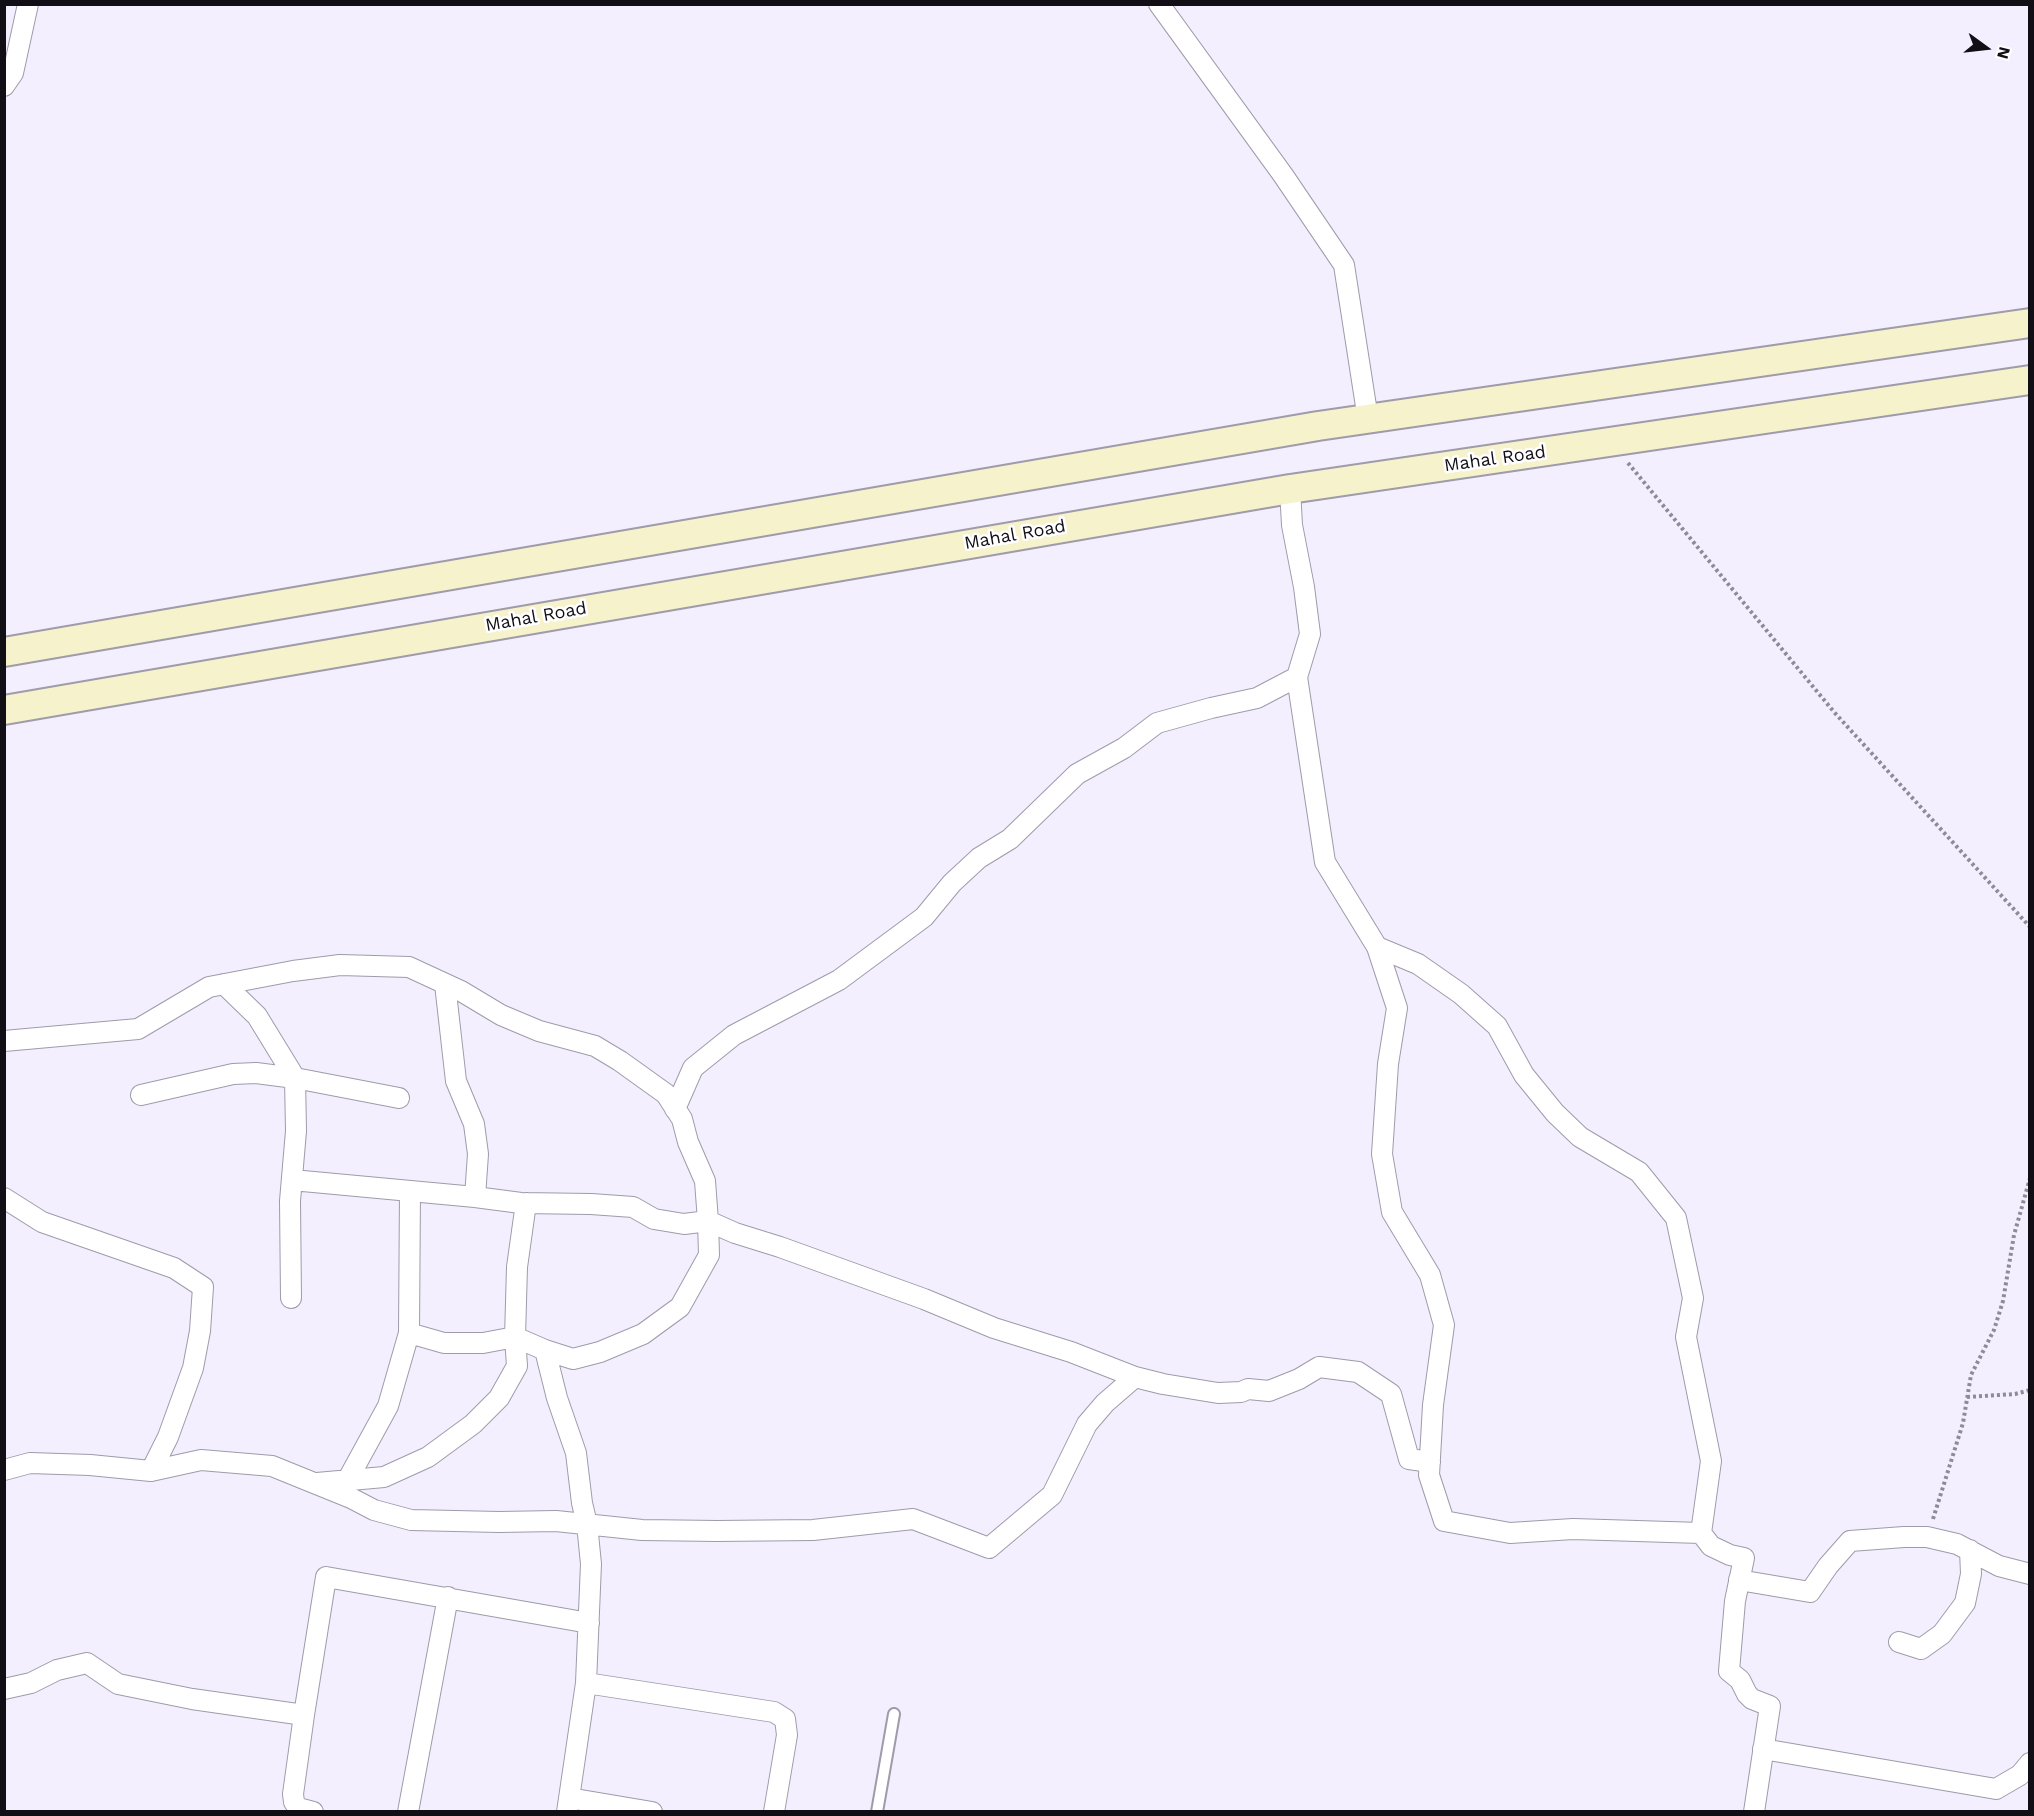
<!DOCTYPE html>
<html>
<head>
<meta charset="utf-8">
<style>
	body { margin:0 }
	#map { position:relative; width:2034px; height:1816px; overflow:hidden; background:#f3efff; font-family:"Work Sans",sans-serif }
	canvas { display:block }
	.frame { position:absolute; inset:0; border:6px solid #110f15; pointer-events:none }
	.north { position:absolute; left:1956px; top:18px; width:60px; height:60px; -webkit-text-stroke:4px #fff; paint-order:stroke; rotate:105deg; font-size:16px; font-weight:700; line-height:24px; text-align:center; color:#110f15 }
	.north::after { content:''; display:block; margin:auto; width:21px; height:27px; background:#110f15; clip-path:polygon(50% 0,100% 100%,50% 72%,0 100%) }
</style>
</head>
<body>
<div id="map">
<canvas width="2034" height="1816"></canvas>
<div class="frame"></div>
<div class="north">N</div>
</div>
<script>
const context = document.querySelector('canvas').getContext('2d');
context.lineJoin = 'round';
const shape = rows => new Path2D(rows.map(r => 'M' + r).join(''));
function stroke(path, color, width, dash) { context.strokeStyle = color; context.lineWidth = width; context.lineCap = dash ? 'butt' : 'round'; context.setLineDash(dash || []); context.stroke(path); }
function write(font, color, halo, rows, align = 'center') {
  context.font = font + ' "Work Sans",sans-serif'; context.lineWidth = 5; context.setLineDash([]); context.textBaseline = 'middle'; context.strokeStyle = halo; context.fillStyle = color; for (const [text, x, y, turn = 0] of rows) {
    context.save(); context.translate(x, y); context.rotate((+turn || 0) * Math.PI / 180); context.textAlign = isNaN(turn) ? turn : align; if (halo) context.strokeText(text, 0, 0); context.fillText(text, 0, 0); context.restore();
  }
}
const service = shape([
	[877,1812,894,1714]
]);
const minor = shape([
	[1159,4,1283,175,1344,265,1368,419],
	[4,86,13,73,28,4],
	[1297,677,1325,862,1377,947,1397,1008,1388,1064,1382,1154,1392,1212,1430,1275,1444,1325,1433,1405,1429,1475,1444,1521,1510,1533,1573,1529,1701,1533,1711,1461,1686,1337,1693,1298,1676,1218,1639,1172,1580,1137,1555,1113,1524,1075,1497,1026,1461,994,1418,964,1377,947],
	[224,984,257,1016,295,1078,399,1098],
	[445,984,456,1081,474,1124,478,1154,475,1197],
	[4,1041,138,1029,209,987,293,971,340,965,409,967,461,991,501,1015,539,1031,595,1046,620,1061,666,1094,682,1119,688,1142,705,1181,708,1221,709,1255,680,1307,643,1334,600,1352,573,1359,545,1350,515,1337,483,1343,444,1343,409,1333],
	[141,1095,233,1074,256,1073,295,1078,296,1131,290,1201,291,1298],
	[675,1109,693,1068,734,1035,839,980,924,917,952,883,979,858,1010,839,1077,774,1124,748,1157,723,1211,708,1257,698,1297,677,1310,634,1304,587,1292,525,1290,489],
	[292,1180,475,1197,521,1203,591,1204,633,1207,654,1219,684,1224,708,1221,735,1233,780,1247,924,1299,994,1328,1071,1352,1135,1377,1163,1384,1218,1393,1241,1392,1248,1389,1269,1391,1299,1379,1319,1367,1358,1372,1391,1394,1409,1459,1430,1462],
	[4,1198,42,1222,174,1268,203,1287,200,1331,193,1368,168,1437,151,1471],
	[545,1350,557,1398,576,1453,582,1503,587,1524,591,1564,586,1683,567,1812],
	[4,1470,30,1463,90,1465,151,1471,201,1460,272,1466,351,1498,374,1510,411,1520,499,1522,556,1521,642,1530,717,1531,813,1530,913,1519,989,1548,1052,1495,1087,1424,1105,1403,1135,1377],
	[348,1479,388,1406,409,1333,410,1191],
	[317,1483,384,1477,428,1457,473,1424,499,1398,517,1366,515,1337,517,1267,526,1203],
	[1701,1533,1711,1546,1730,1555,1744,1558,1735,1601,1729,1671,1740,1680,1747,1694,1752,1699,1770,1706,1754,1812],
	[1739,1580,1810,1592,1828,1566,1850,1541,1904,1537,1927,1537,1957,1544,1999,1566,2030,1574],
	[1899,1642,1921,1649,1942,1634,1965,1603,1971,1574,1970,1550],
	[586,1683,774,1712,785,1719,787,1735,774,1812],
	[4,1689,31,1683,57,1670,87,1663,118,1684,192,1699,304,1715,293,1794,294,1802,298,1808,313,1812],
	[304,1715,326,1577,589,1623],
	[1763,1749,1996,1789,2020,1775,2030,1763],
	[569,1798,652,1812],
	[408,1812,448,1597]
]);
const secondary = shape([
	[4,652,1318,426,2030,323],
	[4,710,1290,489,2030,380]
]);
stroke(service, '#9f9ba9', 14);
stroke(minor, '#9f9ba9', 22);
stroke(secondary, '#9f9ba9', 32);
stroke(shape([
	[1628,463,1834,712,2030,927],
	[1967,1397,2015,1394,2030,1390],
	[1933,1519,1963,1423,1971,1375,1994,1330,2003,1301,2014,1235,2030,1178]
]), '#8e8b96', 4, [3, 3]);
stroke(service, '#fff', 10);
stroke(minor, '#fff', 20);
stroke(secondary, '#f6f2cc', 28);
write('18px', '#110f15', '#fff', [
	["Mahal Road",1495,459,-8],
	["Mahal Road",1015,535,-10],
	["Mahal Road",536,617,-10]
]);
</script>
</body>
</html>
